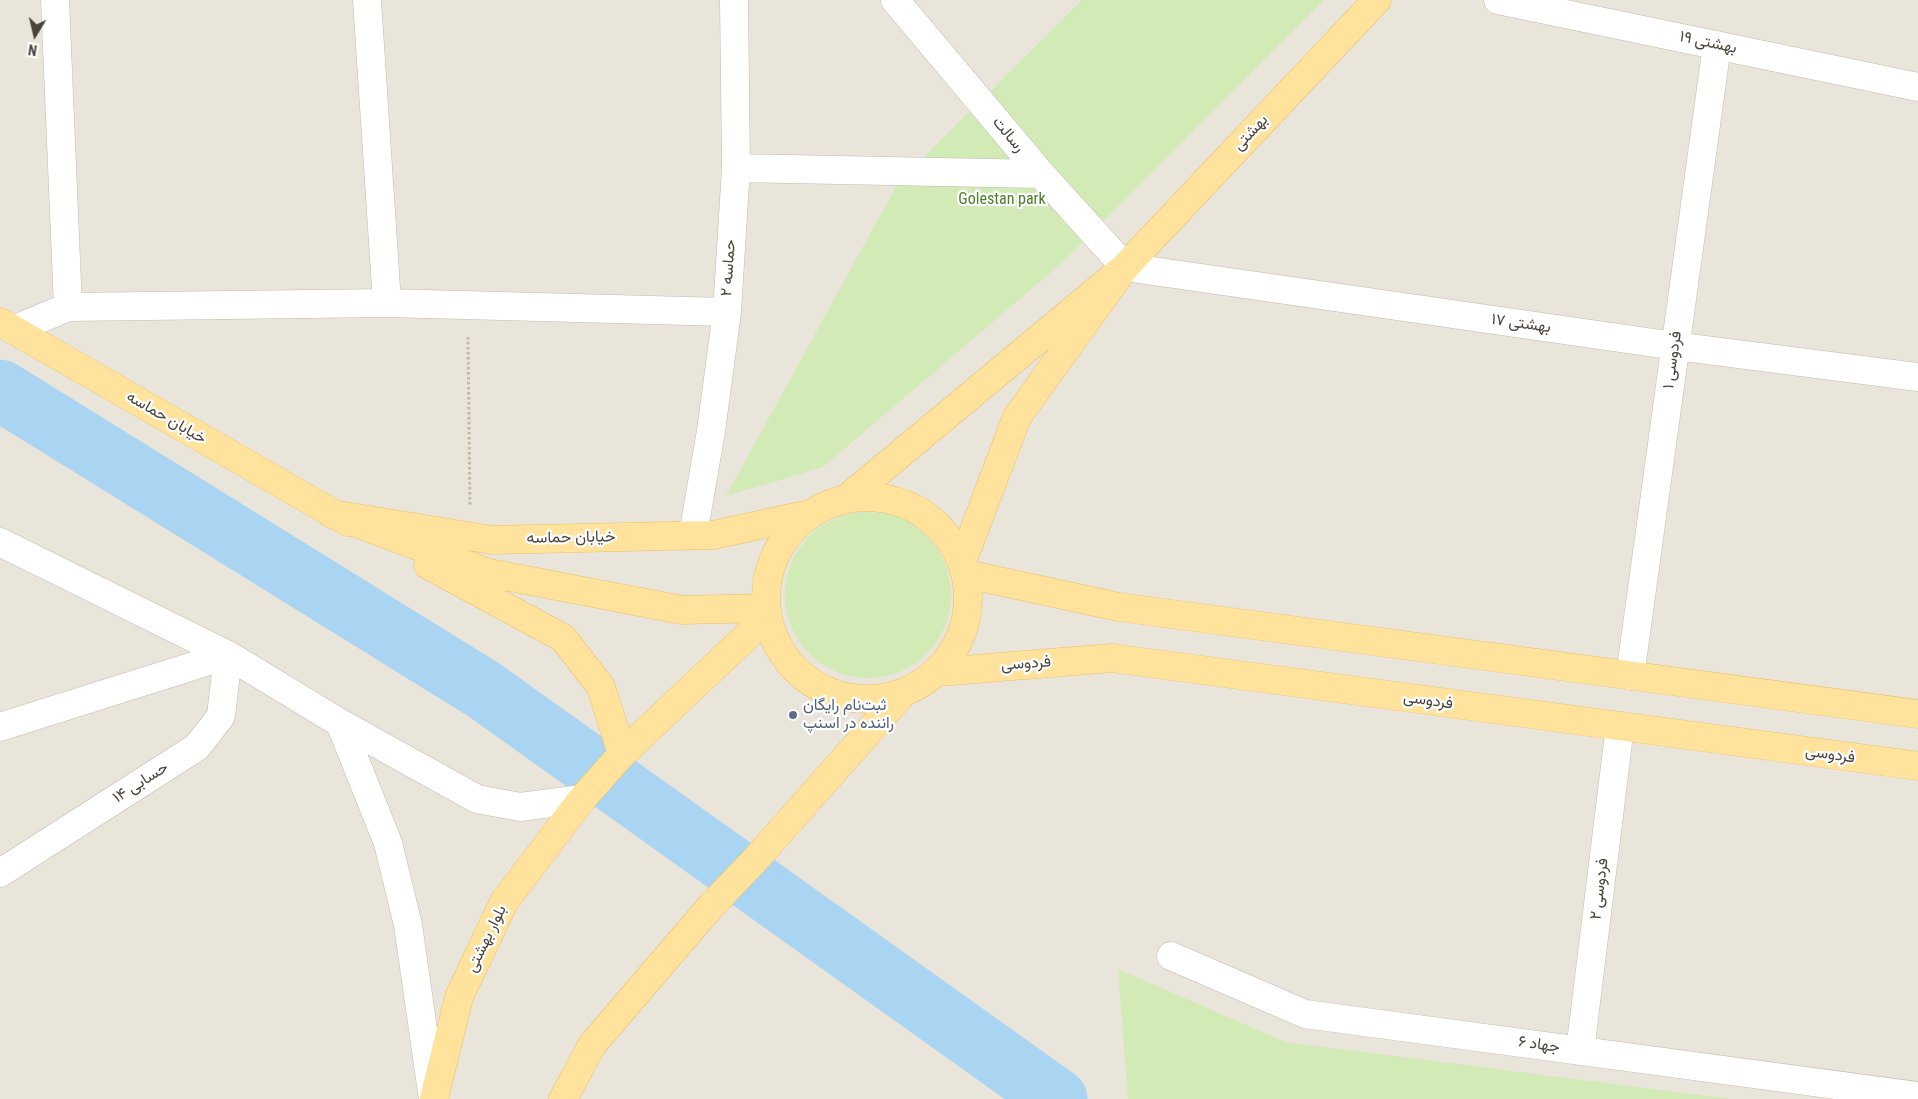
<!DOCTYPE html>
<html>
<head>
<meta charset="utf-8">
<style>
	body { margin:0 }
	#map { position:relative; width:1918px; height:1099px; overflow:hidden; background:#f6f3ec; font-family:"Roboto Condensed",sans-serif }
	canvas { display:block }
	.north { position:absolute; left:10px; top:10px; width:50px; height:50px; -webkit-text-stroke:4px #fff; paint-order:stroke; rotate:189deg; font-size:14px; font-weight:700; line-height:20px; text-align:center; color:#4b4439 }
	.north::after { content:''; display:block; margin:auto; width:18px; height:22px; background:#4b4439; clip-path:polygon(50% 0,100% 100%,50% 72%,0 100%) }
</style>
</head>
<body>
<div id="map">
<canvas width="1918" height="1099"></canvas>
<div class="north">N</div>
</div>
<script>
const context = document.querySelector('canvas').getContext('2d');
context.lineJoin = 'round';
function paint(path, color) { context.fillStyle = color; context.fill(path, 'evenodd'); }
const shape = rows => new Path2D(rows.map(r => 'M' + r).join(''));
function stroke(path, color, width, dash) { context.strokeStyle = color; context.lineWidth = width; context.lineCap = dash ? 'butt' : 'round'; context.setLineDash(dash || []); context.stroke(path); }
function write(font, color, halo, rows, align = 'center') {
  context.font = font + ' "Roboto Condensed",Vazirmatn,sans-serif'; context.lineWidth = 4.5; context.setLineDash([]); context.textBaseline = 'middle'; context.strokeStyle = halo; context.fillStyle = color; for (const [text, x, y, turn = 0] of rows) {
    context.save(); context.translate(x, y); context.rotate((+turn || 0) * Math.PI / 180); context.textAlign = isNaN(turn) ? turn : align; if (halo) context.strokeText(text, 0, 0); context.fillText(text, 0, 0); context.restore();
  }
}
paint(shape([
	[0,0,1918,0,1918,1099,0,1099]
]), '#eae5da');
paint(shape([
	[1082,0,1324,0,1063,262,823,467,726,496,898,183],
	'785 595a83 83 0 1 1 166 0a83 83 0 1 1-166 0Z',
	[1118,969,1285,1042,1731,1099,1128,1099]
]), '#d2eab5');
stroke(shape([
	[0,390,484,690,1057,1099]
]), '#a9d4f2', 61);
const minor = shape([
	[55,0,68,307],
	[367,0,387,303],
	[895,0,1041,174,1125,267,1675,346,1918,377],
	[1498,0,1918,87],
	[736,168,1041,174],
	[13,330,68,307,387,303,727,312],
	[693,535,711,431,727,312,736,168,734,0],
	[0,542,228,655,340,723,477,799,520,807,582,799],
	[1630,676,1717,45],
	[340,723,388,843,408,925,433,1099],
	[0,727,228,655,221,716,197,747,0,873],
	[1171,956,1305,1014,1918,1096],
	[1580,1051,1620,726]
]);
const major = shape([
	[1125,267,1377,0],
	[0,322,348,522],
	'766 598a101 101 0 1 1 202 0a101 101 0 1 1-202 0Z',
	[846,499,1125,267,1017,417,962,562],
	[428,565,563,638,601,687,622,754],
	[966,574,1119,607,1918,714],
	[765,608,682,610,489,573,332,514,492,540,713,535,810,514],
	[938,672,1112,658,1918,766],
	[434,1099,459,997,504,902,582,799,622,754,766,618],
	[563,1099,592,1045,711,906,755,860,902,694]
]);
stroke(minor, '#c2bbae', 29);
stroke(major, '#e6c16a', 29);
stroke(shape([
	[468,337,470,506]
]), '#c4b79f', 3, [2.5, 2.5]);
stroke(minor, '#fff', 28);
stroke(major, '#ffe39c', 28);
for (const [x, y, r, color] of [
	[793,715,5,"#5c6f8a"]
]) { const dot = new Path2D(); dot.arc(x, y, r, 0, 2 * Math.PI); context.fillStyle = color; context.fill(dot); stroke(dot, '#fff', 2); }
write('16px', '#4b4439', '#fff', [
	["بهشتی ۱۹",1708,43,12],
	["بهشتی",1251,133,-47],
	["رسالت",1008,135,50],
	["حماسه ۲",729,268,-86],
	["بهشتی ۱۷",1521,324,8],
	["فردوسی ۱",1673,360,-82],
	["خیابان حماسه",166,418,30],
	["خیابان حماسه",571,538,-1],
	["فردوسی",1026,664,-4],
	["فردوسی",1428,701,8],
	["فردوسی",1830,755,8],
	["حسابی ۱۴",141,783,-33],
	["فردوسی ۲",1600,889,-83],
	["بلوار بهشتی",487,939,-64],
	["جهاد ۶",1539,1045,8]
]);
write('16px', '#4a7f2a', '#fff', [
	["Golestan park",1002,200]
]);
write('16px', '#4e5e75', '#fff', [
	["ثبت‌نام رایگان",803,706],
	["راننده در اسنپ",803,724]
], 'left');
</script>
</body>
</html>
